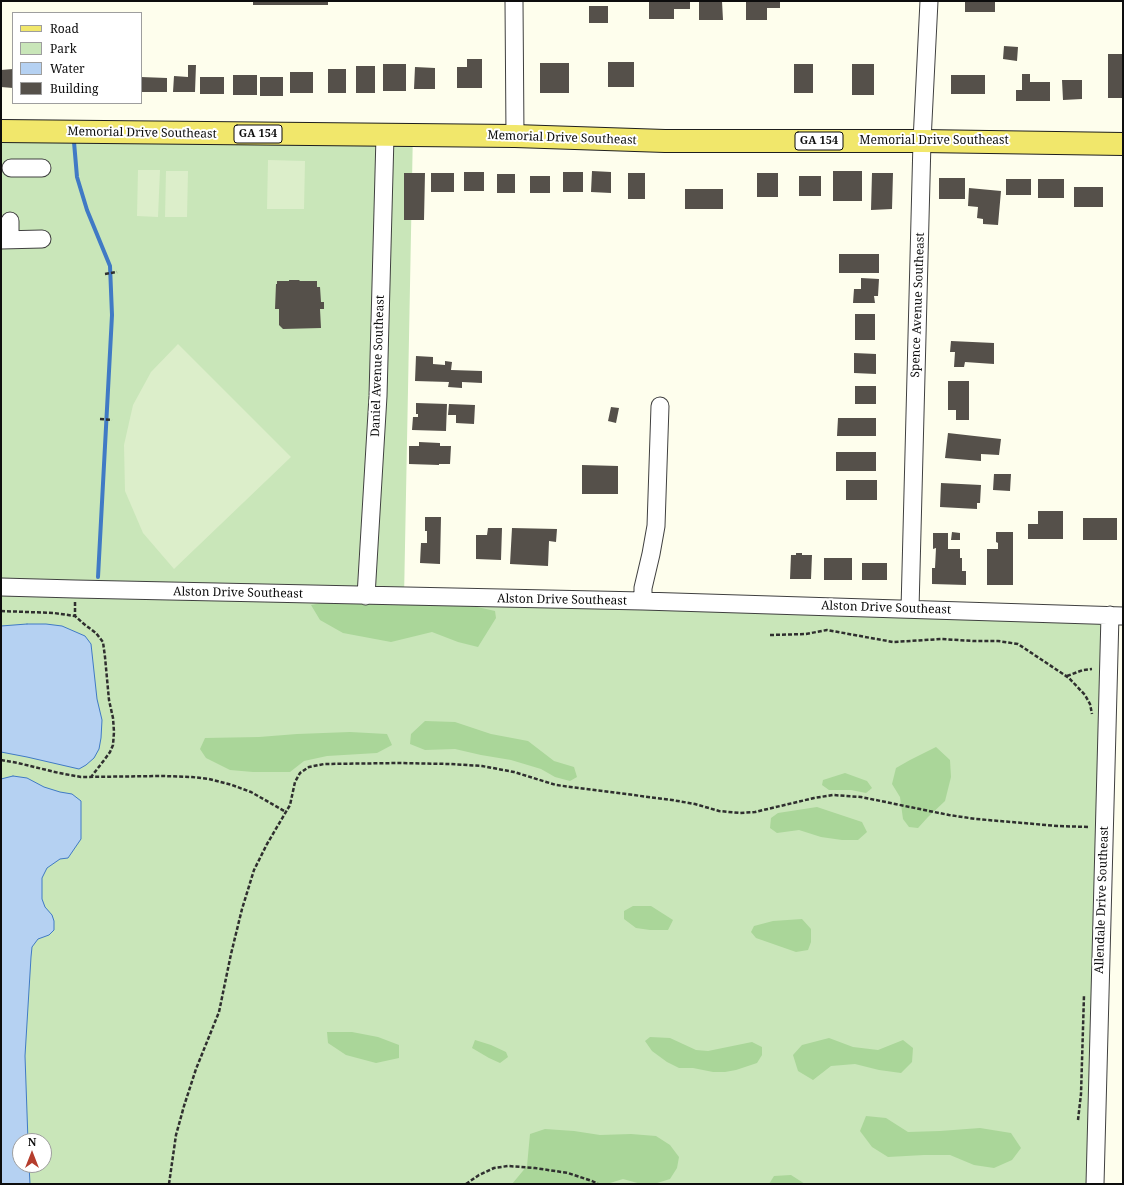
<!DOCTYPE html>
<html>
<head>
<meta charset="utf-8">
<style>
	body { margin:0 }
	#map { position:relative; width:1124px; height:1185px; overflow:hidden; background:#fefeed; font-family:"Noto Serif",serif }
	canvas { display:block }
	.frame { position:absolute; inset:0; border:2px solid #0d0d0d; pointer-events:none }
	.legend { position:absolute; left:12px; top:12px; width:130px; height:92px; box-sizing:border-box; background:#fff; border:1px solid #9e9e9e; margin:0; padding:5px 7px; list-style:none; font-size:12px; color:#0d0d0d }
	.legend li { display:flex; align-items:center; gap:8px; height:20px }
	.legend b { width:20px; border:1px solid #9e9e9e }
	.north { position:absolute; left:12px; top:1133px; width:40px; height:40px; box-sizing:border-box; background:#fff; border:1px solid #9e9e9e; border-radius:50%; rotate:0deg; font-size:11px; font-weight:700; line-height:16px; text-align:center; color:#0d0d0d }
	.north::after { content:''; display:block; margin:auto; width:14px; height:18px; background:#b53d2d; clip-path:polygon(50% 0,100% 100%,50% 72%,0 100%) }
</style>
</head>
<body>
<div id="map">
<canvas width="1124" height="1185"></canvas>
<div class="frame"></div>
<ul class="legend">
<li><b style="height:5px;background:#f1e76b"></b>Road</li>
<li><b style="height:11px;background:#c9e6b9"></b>Park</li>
<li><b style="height:11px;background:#b5d1f2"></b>Water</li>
<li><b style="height:11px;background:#55504a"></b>Building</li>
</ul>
<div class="north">N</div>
</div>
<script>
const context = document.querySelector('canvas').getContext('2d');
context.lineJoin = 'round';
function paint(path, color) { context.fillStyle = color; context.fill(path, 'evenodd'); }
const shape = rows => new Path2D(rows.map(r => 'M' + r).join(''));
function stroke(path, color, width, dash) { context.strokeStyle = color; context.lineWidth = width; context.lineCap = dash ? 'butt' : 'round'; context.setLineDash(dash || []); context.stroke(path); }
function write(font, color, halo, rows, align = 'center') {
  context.font = font + ' "Noto Serif",serif'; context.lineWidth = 4; context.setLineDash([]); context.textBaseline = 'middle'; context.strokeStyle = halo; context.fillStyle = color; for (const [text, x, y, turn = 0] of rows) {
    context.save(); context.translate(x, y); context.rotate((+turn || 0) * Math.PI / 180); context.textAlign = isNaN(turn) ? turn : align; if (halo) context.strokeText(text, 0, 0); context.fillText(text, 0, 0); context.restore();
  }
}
paint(shape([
	[1,124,413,129,404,598,1,586],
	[1,587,1113,620,1095,1184,1,1184],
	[20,1141,44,1141,44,1165,20,1165]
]), '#c9e6b9');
paint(shape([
	[327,602,473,606,495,611,496,618,478,647,458,642,432,632,391,642,343,633,320,620,311,605],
	[425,721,455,722,491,734,528,741,554,761,574,767,577,777,570,781,555,777,541,769,511,760,481,755,455,749,425,750,410,744,411,734],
	[350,732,387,734,392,745,377,753,327,756,304,761,290,772,253,772,230,770,206,758,200,749,205,738,259,737,297,734],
	[936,747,950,760,951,777,945,801,928,817,918,828,909,827,903,819,900,797,892,784,896,768,910,760],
	[845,773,867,781,872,788,866,793,851,790,829,790,822,785,823,780],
	[817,807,862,822,867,832,858,840,842,840,821,837,799,830,777,833,770,828,771,818,778,813],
	[633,906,651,906,673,920,668,930,650,930,636,928,624,919,624,911],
	[802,919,811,929,811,942,808,950,796,952,756,938,751,932,754,926,773,921],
	[327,1032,352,1032,378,1037,399,1045,399,1058,376,1063,346,1055,328,1043],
	[650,1037,670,1038,696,1050,708,1051,752,1042,762,1047,762,1055,757,1063,736,1070,725,1072,713,1072,693,1068,679,1068,667,1062,652,1051,645,1041],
	[829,1038,853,1047,878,1050,903,1040,913,1048,912,1062,901,1073,879,1070,855,1064,831,1066,813,1080,798,1071,793,1055,802,1045],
	[475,1040,491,1045,506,1052,508,1057,500,1063,489,1058,472,1048],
	[866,1116,886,1118,908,1132,940,1131,980,1128,1011,1133,1021,1148,1012,1160,994,1168,974,1165,950,1155,924,1155,888,1157,872,1147,860,1131],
	[545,1129,574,1131,600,1135,631,1134,656,1136,670,1145,679,1157,677,1168,670,1179,654,1184,641,1184,623,1179,607,1184,512,1184,527,1166,530,1134],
	[791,1175,805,1184,769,1184,774,1176]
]), '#aad699');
paint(shape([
	[268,160,305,161,304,209,267,209],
	[138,170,160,170,158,217,137,216],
	[166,171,188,171,187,217,165,217],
	[178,344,291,457,174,569,143,533,125,491,124,445,133,405,151,372]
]), '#dceeca');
const water = shape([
	[27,624,46,624,62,626,85,636,91,644,97,699,102,720,101,738,99,749,94,758,86,765,79,769,27,757,1,752,1,626,27,624],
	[13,776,27,778,44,787,60,792,72,794,81,801,81,839,68,858,60,859,47,868,42,878,42,899,45,907,52,915,54,921,54,930,49,935,38,939,32,947,31,957,25,1056,28,1141,20,1141,20,1165,29,1165,30,1184,1,1184,1,779,13,776]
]);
paint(water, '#b5d1f2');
stroke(water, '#407ac5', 1);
stroke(shape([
	[74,142,77,177,87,210,110,266,112,315,98,577]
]), '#407ac5', 4);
paint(shape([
	[253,1,328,1,328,5,253,5],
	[649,1,690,1,690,9,674,9,674,19,649,19],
	[699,1,722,1,723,20,699,20],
	[746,1,780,1,780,8,767,8,767,20,746,20],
	[965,1,995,1,995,12,965,12],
	[589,6,608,6,608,23,589,23],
	[1004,46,1018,47,1017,61,1003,59],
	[1108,54,1123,54,1123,98,1108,98],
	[467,59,482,59,482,88,457,88,457,67,467,67],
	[608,62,634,62,634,87,608,87],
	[540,63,569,63,569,93,540,93],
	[383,64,406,64,406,91,383,91],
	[794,64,813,64,813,93,794,93],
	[852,64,874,64,874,95,852,95],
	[188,65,196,65,195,92,173,92,174,76,188,77],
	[356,66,375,66,375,93,356,93],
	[415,67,435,68,435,89,414,89],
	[13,69,13,88,1,87,1,70],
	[328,69,346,69,346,93,328,93],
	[290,72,313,72,313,93,290,93],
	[1022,74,1030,74,1030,82,1050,82,1050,101,1016,101,1016,90,1022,90],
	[233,75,257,75,257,95,233,95],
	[951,75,985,75,985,94,951,94],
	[141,77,167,78,167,92,141,92],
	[200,77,224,77,224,94,200,94],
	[260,77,283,77,283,96,260,96],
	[1062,80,1082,80,1082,99,1063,100],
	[592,171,611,172,611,193,591,192],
	[833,171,862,171,862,201,833,201],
	[464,172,484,172,484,191,464,191],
	[563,172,583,172,583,192,563,192],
	[404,173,425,173,424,220,404,220],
	[431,173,454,173,454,192,431,192],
	[628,173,645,173,645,199,628,199],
	[757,173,778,173,778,197,757,197],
	[872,173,893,173,892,209,871,210],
	[497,174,515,174,515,193,497,193],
	[530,176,550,176,550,193,530,193],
	[799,176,821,176,821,196,799,196],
	[939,178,965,178,965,199,939,199],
	[1006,179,1031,179,1031,195,1006,195],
	[1038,179,1064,179,1064,198,1038,198],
	[1074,187,1103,187,1103,207,1074,207],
	[969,188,1001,191,998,225,983,224,983,219,977,218,978,207,968,206],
	[685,189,723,189,723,209,685,209],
	[839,254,879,254,879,273,839,273],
	[861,278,879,279,878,296,874,296,875,303,853,303,854,289,861,289],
	[289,280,299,280,300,281,317,281,317,287,320,287,321,302,324,302,324,309,320,309,321,328,283,329,279,325,279,309,275,309,276,284,277,284,277,281,289,281],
	[855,314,875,314,875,340,855,340],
	[951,341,994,343,994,364,965,362,964,367,954,367,955,352,950,352],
	[854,353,876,354,876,374,854,373],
	[416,356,433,357,433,364,445,365,445,361,452,362,451,370,482,371,482,383,462,382,462,388,448,387,449,382,415,381],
	[948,381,969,381,969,420,956,420,956,410,948,410],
	[855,386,876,386,876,404,855,404],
	[416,403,447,404,446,431,412,430,413,417,418,417,418,414,416,414],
	[449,404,475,405,474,424,456,423,456,415,448,415],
	[611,407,619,408,616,423,608,421],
	[838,418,876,418,876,436,837,436],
	[948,433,1001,439,999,455,981,454,981,461,945,458],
	[419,442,440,443,440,446,451,446,450,464,439,464,439,465,409,464,409,446,419,446],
	[836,452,876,452,876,471,836,471],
	[582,465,618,466,618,494,582,494],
	[994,474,1011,474,1010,491,993,490],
	[846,480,877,480,877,500,846,500],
	[941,483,981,485,980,503,977,503,977,509,940,507],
	[1038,511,1063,511,1063,539,1028,539,1028,524,1038,524],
	[425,517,441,517,440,564,420,563,421,543,427,543,427,531,425,531],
	[1083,518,1117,518,1117,540,1083,540],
	[488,528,502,528,501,560,476,559,476,535,487,535],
	[512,528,557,529,556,542,549,541,548,566,510,564],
	[952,532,960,533,960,540,951,540],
	[996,532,1013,532,1013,585,987,585,987,549,998,549,998,543,996,542],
	[933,533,948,533,948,549,960,549,960,558,962,558,962,571,966,571,966,585,932,584,932,568,935,568,936,548,933,549],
	[796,553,802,553,802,555,812,555,811,579,790,579,791,555,796,555],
	[824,558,852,558,852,580,824,580],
	[862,563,887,563,887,580,862,580]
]), '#55504a');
const minor = shape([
	[514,1,515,136],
	[11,168,42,168],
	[10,239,10,221],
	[1,240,42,239],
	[1,587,75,589,643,601,1123,616],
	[366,596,378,396,385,136],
	[643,601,643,588,651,554,656,526,660,406],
	[910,609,922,141,929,1],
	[1095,1184,1110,615]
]);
const major = shape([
	[1,131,515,136,665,141,922,141,1123,144]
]);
stroke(minor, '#404040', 19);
stroke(major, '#1e1e1e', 24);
stroke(shape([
	[105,274,117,272],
	[100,419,112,420],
	[75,602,75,616,84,624,96,633,103,642,105,657,109,700,113,718,114,732,113,745,110,752,105,759,91,777],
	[1,611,54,613,75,616],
	[770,635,806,634,827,630,893,642,941,639,974,641,998,641,1018,644,1069,678,1085,695,1090,704,1092,714],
	[1067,676,1083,670,1092,669],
	[1,760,18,763,59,773,81,777,163,776,192,777,209,779,232,785,251,792,286,812],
	[1078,1120,1081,1094,1084,995],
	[169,1184,176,1135,184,1106,196,1069,219,1012,231,954,242,909,254,870,267,844,290,805,295,782,300,773,309,767,324,764,400,763,450,764,482,766,514,772,556,785,672,800,695,804,719,811,740,813,755,812,814,798,833,795,861,797,949,815,976,819,1058,826,1089,827],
	[466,1184,479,1175,494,1168,508,1166,535,1168,568,1173,592,1181,598,1184]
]), '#2f2f2f', 2.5, [4, 2]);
stroke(minor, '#fff', 17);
stroke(major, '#f1e76b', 22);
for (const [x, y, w] of [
	[258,134,48],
	[819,141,48]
]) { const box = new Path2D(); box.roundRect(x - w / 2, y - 9, w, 18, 3); context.fillStyle = '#fff'; context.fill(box); stroke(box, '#0d0d0d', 1); }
write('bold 11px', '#0d0d0d', null, [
	["GA 154",258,134],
	["GA 154",819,141]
]);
write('12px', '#0d0d0d', '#fff', [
	["Memorial Drive Southeast",142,133,1],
	["Memorial Drive Southeast",562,138,2],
	["Memorial Drive Southeast",934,141],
	["Spence Avenue Southeast",918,305,-88],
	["Daniel Avenue Southeast",378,366,-88],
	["Alston Drive Southeast",238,593,1],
	["Alston Drive Southeast",562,600,1],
	["Alston Drive Southeast",886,608,2],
	["Allendale Drive Southeast",1102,900,-88]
]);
</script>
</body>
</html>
